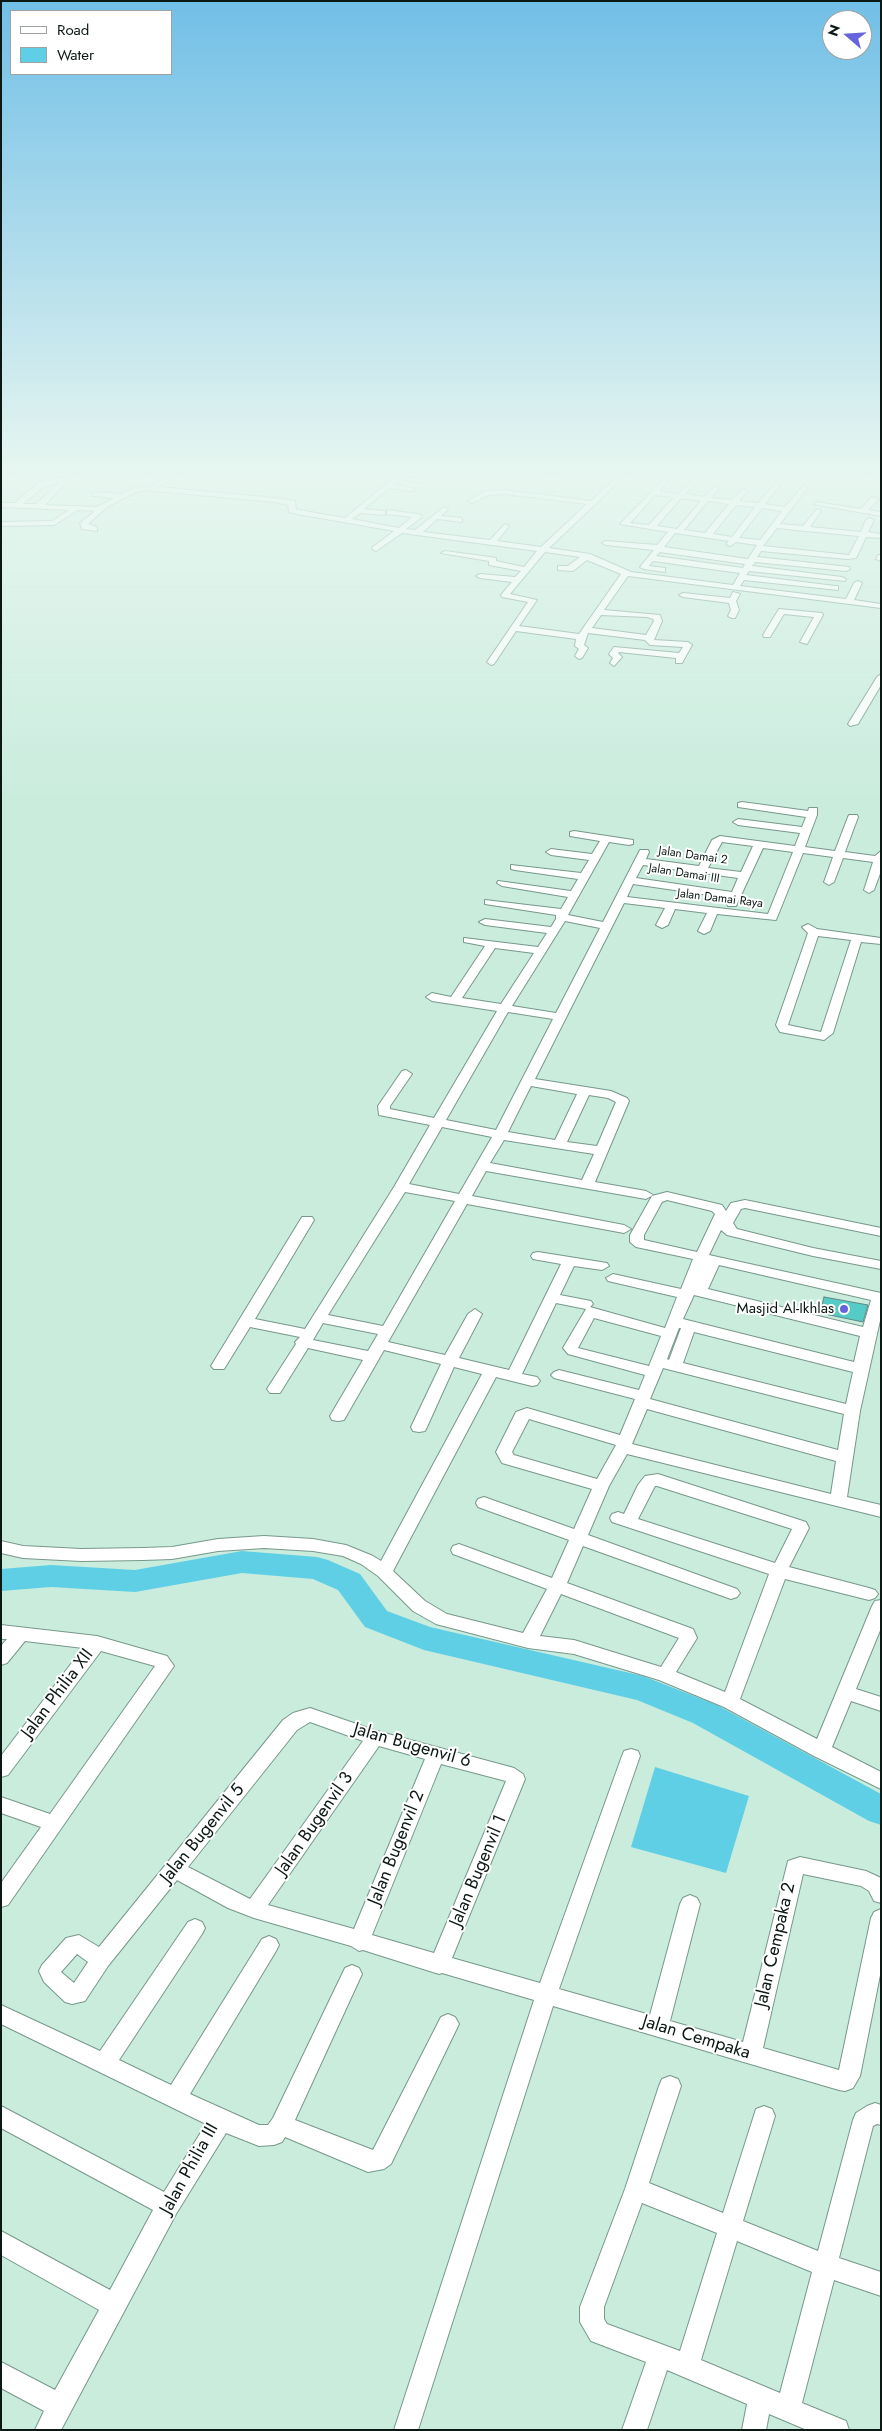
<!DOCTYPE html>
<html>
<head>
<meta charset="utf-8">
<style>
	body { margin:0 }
	#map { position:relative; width:882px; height:2431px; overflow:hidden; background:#c9ecdd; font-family:Jost,sans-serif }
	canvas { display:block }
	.frame { position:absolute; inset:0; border:2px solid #0b1813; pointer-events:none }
	.legend { position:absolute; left:10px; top:10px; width:162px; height:65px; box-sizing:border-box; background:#fff; border:1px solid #9da3a1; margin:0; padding:6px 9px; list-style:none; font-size:15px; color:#0b1813 }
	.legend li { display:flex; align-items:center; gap:10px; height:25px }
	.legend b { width:25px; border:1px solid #9da3a1 }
	.north { position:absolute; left:822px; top:10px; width:50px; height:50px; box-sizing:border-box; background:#fff; border:1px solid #9da3a1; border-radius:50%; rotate:289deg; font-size:14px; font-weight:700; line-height:20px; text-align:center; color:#0b1813 }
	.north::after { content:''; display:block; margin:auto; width:18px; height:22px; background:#6664dd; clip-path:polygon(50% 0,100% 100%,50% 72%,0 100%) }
</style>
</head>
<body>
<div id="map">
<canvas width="882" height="2431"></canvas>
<div class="frame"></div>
<ul class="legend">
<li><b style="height:6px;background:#fff"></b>Road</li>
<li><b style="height:14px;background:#5fcfe5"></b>Water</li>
</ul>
<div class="north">N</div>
</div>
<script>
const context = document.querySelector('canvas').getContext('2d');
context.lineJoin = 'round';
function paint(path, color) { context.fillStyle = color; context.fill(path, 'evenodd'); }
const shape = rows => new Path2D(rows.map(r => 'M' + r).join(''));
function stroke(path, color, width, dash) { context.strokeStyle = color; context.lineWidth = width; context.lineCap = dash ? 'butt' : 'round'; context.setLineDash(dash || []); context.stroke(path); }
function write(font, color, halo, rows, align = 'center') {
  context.font = font + ' Jost,sans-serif'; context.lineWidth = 4; context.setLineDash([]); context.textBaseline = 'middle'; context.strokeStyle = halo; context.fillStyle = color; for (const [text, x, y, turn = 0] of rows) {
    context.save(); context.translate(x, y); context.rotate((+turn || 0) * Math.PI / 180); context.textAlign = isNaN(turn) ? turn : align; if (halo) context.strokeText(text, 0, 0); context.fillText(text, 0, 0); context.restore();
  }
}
paint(shape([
	[655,1767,749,1796,726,1873,631,1847]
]), '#5fcfe5');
paint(shape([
	[242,1551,317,1557,328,1560,360,1574,387,1611,430,1627,643,1676,717,1705,881,1794,881,1825,869,1821,693,1723,637,1700,424,1650,365,1627,338,1590,313,1579,242,1573,135,1592,51,1587,1,1591,1,1569,51,1565,135,1570,242,1551]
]), '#5fcfe5');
const building = shape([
	[824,1297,868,1305,863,1322,820,1313,824,1297]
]);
paint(building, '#55cbc5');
stroke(building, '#618684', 1);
const street = shape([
	[5,474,14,474,1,481,1,476,5,474],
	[67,474,74,474,45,505,97,507,114,498,96,496,93,496,93,492,122,494,134,488,151,487,164,478,144,474,178,474,159,487,275,498,295,501,296,509,299,510,345,518,396,476,405,474,404,476,424,480,420,482,400,479,394,485,416,489,412,491,389,488,364,509,385,511,385,515,360,513,352,519,399,528,412,517,387,514,387,510,418,514,422,516,421,518,406,529,415,530,444,507,448,509,441,516,462,518,462,522,437,519,423,532,490,540,505,524,509,526,497,541,541,547,587,504,504,494,489,495,472,503,468,501,485,491,504,490,591,501,620,474,627,474,549,548,590,554,631,572,733,585,740,573,653,561,649,566,665,568,665,572,644,569,640,567,654,550,606,545,602,543,606,541,657,545,668,532,620,524,663,480,669,481,659,491,678,494,690,482,694,484,685,494,704,497,715,486,719,488,711,498,732,500,743,489,747,491,739,501,758,503,776,483,780,485,765,504,785,507,804,485,808,487,780,524,803,526,817,509,821,511,810,527,861,532,866,520,870,518,874,520,868,532,881,534,881,538,866,537,856,558,847,559,761,551,757,557,849,567,850,569,846,571,755,562,752,566,842,577,846,579,845,581,749,571,746,575,835,586,838,586,838,590,744,580,740,586,846,599,854,583,858,581,862,583,854,600,881,604,881,608,628,576,604,610,660,615,662,621,654,640,688,642,692,645,682,663,676,663,676,658,619,652,618,653,622,657,614,666,610,663,613,658,609,654,614,647,679,653,683,647,650,645,645,640,588,633,584,645,588,648,582,658,579,659,575,656,579,649,575,646,576,639,516,631,494,664,491,665,487,662,528,602,502,597,501,595,512,582,480,578,476,576,480,574,515,577,521,571,489,565,489,561,441,553,445,551,490,557,496,558,496,561,524,567,537,551,402,533,376,551,372,549,373,547,394,531,297,514,289,512,288,505,275,502,144,490,136,492,107,507,88,524,97,527,97,531,82,529,80,523,95,511,78,510,54,525,1,526,1,522,52,521,69,510,1,507,1,503,15,503,38,483,63,478,67,474],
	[58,484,36,504,23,504,43,487,58,484],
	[655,495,674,497,649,525,630,523,655,495],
	[681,498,701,501,677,529,657,526,681,498],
	[708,501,729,504,705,533,684,530,708,501],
	[736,505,755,507,732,537,713,534,736,505],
	[762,508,782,511,760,540,739,538,762,508],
	[777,528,805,531,859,536,849,555,763,546,777,528],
	[675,533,729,541,726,544,730,546,736,542,757,545,748,559,664,547,675,533],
	[545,552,580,557,568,566,558,566,558,570,573,571,587,560,621,574,579,634,519,626,537,600,510,594,545,552],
	[660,552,745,564,743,568,656,556,660,552],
	[601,615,647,617,653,619,654,621,646,635,592,628,601,615],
	[546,474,553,474,549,477,546,474],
	[863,474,881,475,881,479,864,475,863,474],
	[872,497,879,499,868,510,881,512,881,516,813,504,817,502,861,509,872,497],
	[878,555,881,555,881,561,876,559,878,555],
	[733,592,740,594,736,601,739,610,735,618,732,618,728,616,731,610,729,603,683,597,679,595,683,593,730,598,733,592],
	[779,609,822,613,823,615,807,644,800,642,814,617,784,614,770,637,764,637,763,635,779,609],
	[881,674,881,685,858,724,850,726,848,724,877,677,881,674],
	[742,802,808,811,809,808,817,808,817,815,805,847,835,851,848,817,849,815,857,815,858,817,845,852,875,856,881,851,881,871,874,890,869,893,864,890,873,862,843,858,834,882,829,885,824,882,833,857,803,853,776,920,717,914,710,931,704,934,698,931,707,913,675,909,668,925,662,928,656,925,665,908,624,903,535,1079,611,1091,627,1098,629,1101,595,1182,646,1191,653,1195,646,1199,486,1171,472,1196,624,1225,631,1229,624,1233,467,1204,388,1342,445,1355,468,1314,475,1309,482,1314,459,1358,509,1370,561,1264,533,1259,531,1256,533,1253,538,1252,607,1263,609,1266,602,1270,574,1266,560,1295,591,1301,593,1304,590,1307,665,1328,677,1297,608,1281,606,1278,613,1274,681,1289,693,1259,636,1247,630,1242,630,1235,652,1196,667,1192,722,1205,726,1211,731,1203,745,1200,881,1228,881,1236,745,1208,741,1209,733,1223,737,1229,813,1248,881,1261,881,1269,813,1256,727,1235,721,1230,709,1255,881,1293,881,1316,860,1411,847,1497,881,1505,881,1517,627,1454,609,1486,588,1535,737,1589,740,1593,737,1597,731,1599,583,1546,567,1583,693,1629,697,1638,676,1672,725,1692,769,1574,612,1522,610,1518,612,1514,618,1512,624,1514,638,1485,645,1476,658,1474,806,1522,809,1528,789,1567,869,1588,875,1590,878,1594,875,1598,869,1600,785,1579,740,1699,817,1739,872,1606,875,1601,881,1600,881,1628,856,1689,881,1697,881,1711,851,1701,832,1747,881,1772,881,1789,814,1756,724,1707,659,1680,574,1654,528,1648,436,1624,413,1611,378,1576,361,1564,343,1556,313,1551,264,1548,218,1551,172,1559,143,1560,81,1561,23,1558,1,1553,1,1541,23,1546,81,1549,143,1548,172,1547,218,1539,264,1536,313,1539,346,1545,373,1556,381,1561,482,1374,454,1367,427,1427,425,1431,419,1432,413,1431,411,1427,441,1364,384,1350,344,1420,338,1421,332,1420,330,1416,363,1360,308,1348,280,1393,270,1393,267,1389,296,1344,295,1342,300,1337,250,1327,224,1369,214,1369,211,1366,302,1217,312,1217,314,1220,255,1319,305,1329,394,1187,430,1125,379,1115,378,1106,402,1071,406,1070,412,1074,390,1106,390,1109,434,1118,497,1011,432,1001,426,997,432,993,451,997,485,946,464,942,464,938,538,947,547,933,485,925,479,922,485,919,551,927,556,919,556,915,485,904,485,900,561,909,568,897,502,886,497,883,498,881,571,891,578,879,515,870,511,869,511,865,581,873,589,860,551,855,546,852,551,849,592,854,600,841,570,836,570,832,574,831,633,840,633,844,629,845,609,842,568,915,603,922,640,850,648,850,649,852,646,859,699,866,712,840,720,836,795,846,800,833,738,825,733,822,738,819,802,827,806,817,738,807,738,803,742,802],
	[722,842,753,846,741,872,708,868,722,842],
	[763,848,793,852,768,914,627,897,633,884,729,898,727,904,728,906,736,906,763,848],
	[643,865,738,878,732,892,636,878,643,865],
	[565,921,600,928,556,1013,512,1006,565,921],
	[495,948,534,953,501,1004,462,998,495,948],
	[508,1012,553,1019,496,1130,446,1120,508,1012],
	[531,1086,577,1094,555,1140,508,1132,531,1086],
	[589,1095,608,1098,616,1102,597,1146,567,1142,589,1095],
	[442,1127,492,1137,459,1194,409,1184,442,1127],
	[504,1140,594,1154,582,1180,490,1163,504,1140],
	[405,1192,455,1201,383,1326,328,1315,405,1192],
	[667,1200,712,1211,715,1214,697,1252,644,1240,644,1235,662,1202,667,1200],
	[719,1265,871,1300,863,1327,708,1289,719,1265],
	[694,1295,860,1336,854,1362,683,1319,694,1295],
	[556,1303,586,1309,563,1348,568,1354,645,1375,639,1390,559,1370,554,1372,551,1375,554,1378,635,1399,620,1435,527,1408,516,1412,496,1452,502,1463,592,1489,574,1529,484,1497,478,1499,476,1503,478,1507,569,1540,552,1578,459,1544,453,1546,451,1550,453,1554,547,1589,523,1633,447,1614,425,1601,393,1571,496,1377,532,1386,537,1385,540,1381,537,1377,522,1374,556,1303],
	[594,1318,661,1336,649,1366,578,1348,594,1318],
	[323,1323,378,1334,368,1351,313,1340,323,1323],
	[679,1328,681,1328,669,1360,667,1359,679,1328],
	[694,1332,853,1372,846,1404,683,1363,694,1332],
	[663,1368,844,1414,838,1450,650,1399,663,1368],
	[647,1409,836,1461,831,1494,632,1444,647,1409],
	[529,1419,616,1445,597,1479,514,1455,512,1452,529,1419],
	[655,1486,657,1486,792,1529,775,1563,638,1519,655,1486],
	[561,1594,679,1638,661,1667,574,1640,540,1636,561,1594],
	[808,924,817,929,881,938,881,944,861,942,833,1033,824,1040,780,1032,776,1025,808,933,802,927,808,924],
	[818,936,851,940,821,1032,788,1025,818,936],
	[1,1625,97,1636,167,1656,174,1666,8,1905,1,1907,1,1883,41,1827,1,1813,1,1797,50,1814,155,1666,101,1651,8,1775,1,1777,1,1756,83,1648,25,1641,7,1663,1,1665,1,1646,7,1639,1,1639,1,1625],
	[310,1708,377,1731,514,1768,523,1774,525,1779,452,1958,540,1983,622,1756,624,1751,631,1749,638,1751,640,1756,559,1989,650,2015,680,1904,683,1898,690,1895,697,1898,700,1904,670,2021,743,2042,788,1861,800,1857,866,1871,881,1878,881,1903,874,1901,869,1891,861,1886,803,1874,763,2048,839,2070,871,1918,874,1912,881,1909,881,1970,860,2076,853,2088,845,2091,839,2090,553,2006,418,2430,394,2430,534,2000,442,1973,439,1974,363,1950,359,1951,351,1946,254,1918,228,1908,177,1880,108,1966,85,2001,72,2004,65,2002,44,1982,39,1971,42,1965,66,1938,79,1935,99,1947,283,1720,293,1713,310,1708],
	[310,1722,363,1741,250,1899,188,1867,297,1730,310,1722],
	[379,1746,425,1759,354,1929,268,1905,379,1746],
	[441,1764,506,1781,434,1953,372,1935,441,1764],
	[77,1954,88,1962,74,1983,61,1972,77,1954],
	[195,1919,202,1922,205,1928,202,1934,119,2060,171,2085,262,1939,269,1936,276,1939,279,1945,276,1951,190,2094,259,2125,268,2125,273,2118,345,1968,352,1965,359,1968,362,1974,295,2120,373,2150,441,2017,448,2014,455,2017,459,2024,391,2164,384,2169,368,2172,285,2137,282,2142,274,2145,259,2146,226,2133,176,2214,61,2430,35,2430,44,2411,1,2388,1,2362,55,2390,99,2310,1,2255,1,2231,110,2290,153,2210,1,2128,1,2106,164,2192,206,2124,1,2024,1,2005,100,2051,188,1922,195,1919],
	[670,2076,678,2079,681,2086,649,2183,723,2213,756,2109,764,2106,772,2109,775,2116,743,2221,818,2251,853,2120,856,2113,867,2106,875,2103,881,2105,881,2125,877,2124,873,2126,839,2258,881,2272,881,2296,834,2280,802,2403,846,2421,849,2430,807,2430,769,2414,766,2430,742,2430,747,2404,667,2370,647,2430,622,2430,646,2362,591,2341,580,2322,580,2307,625,2189,659,2086,662,2079,670,2076],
	[642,2203,717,2233,680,2351,607,2324,604,2319,604,2307,642,2203],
	[737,2241,812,2272,780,2393,701,2360,737,2241]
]);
stroke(street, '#77988b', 2);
paint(street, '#fff');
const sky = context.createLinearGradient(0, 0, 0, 814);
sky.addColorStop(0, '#71bfe7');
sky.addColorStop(0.58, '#e7f6f0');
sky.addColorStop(1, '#e7f6f000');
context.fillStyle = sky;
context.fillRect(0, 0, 882, 814);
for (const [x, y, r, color] of [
	[844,1309,5,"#6664dd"]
]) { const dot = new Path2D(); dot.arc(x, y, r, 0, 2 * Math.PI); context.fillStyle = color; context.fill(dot); stroke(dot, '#fff', 2); }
write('12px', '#0b1813', '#fff', [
	["Jalan Damai 2",693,856,8],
	["Jalan Damai III",684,874,9],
	["Jalan Damai Raya",720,899,7]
]);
write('15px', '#0b1813', '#fff', [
	["Masjid Al-Ikhlas",834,1309]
], 'right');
write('18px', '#0b1813', '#fff', [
	["Jalan Philia XII",58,1694,-53],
	["Jalan Bugenvil 6",412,1746,16],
	["Jalan Bugenvil 3",315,1824,-55],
	["Jalan Bugenvil 5",203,1834,-51],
	["Jalan Bugenvil 2",397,1848,-68],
	["Jalan Bugenvil 1",479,1871,-67],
	["Jalan Cempaka 2",776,1945,-77],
	["Jalan Cempaka",696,2038,17],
	["Jalan Philia III",190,2169,-61]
]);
</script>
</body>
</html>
